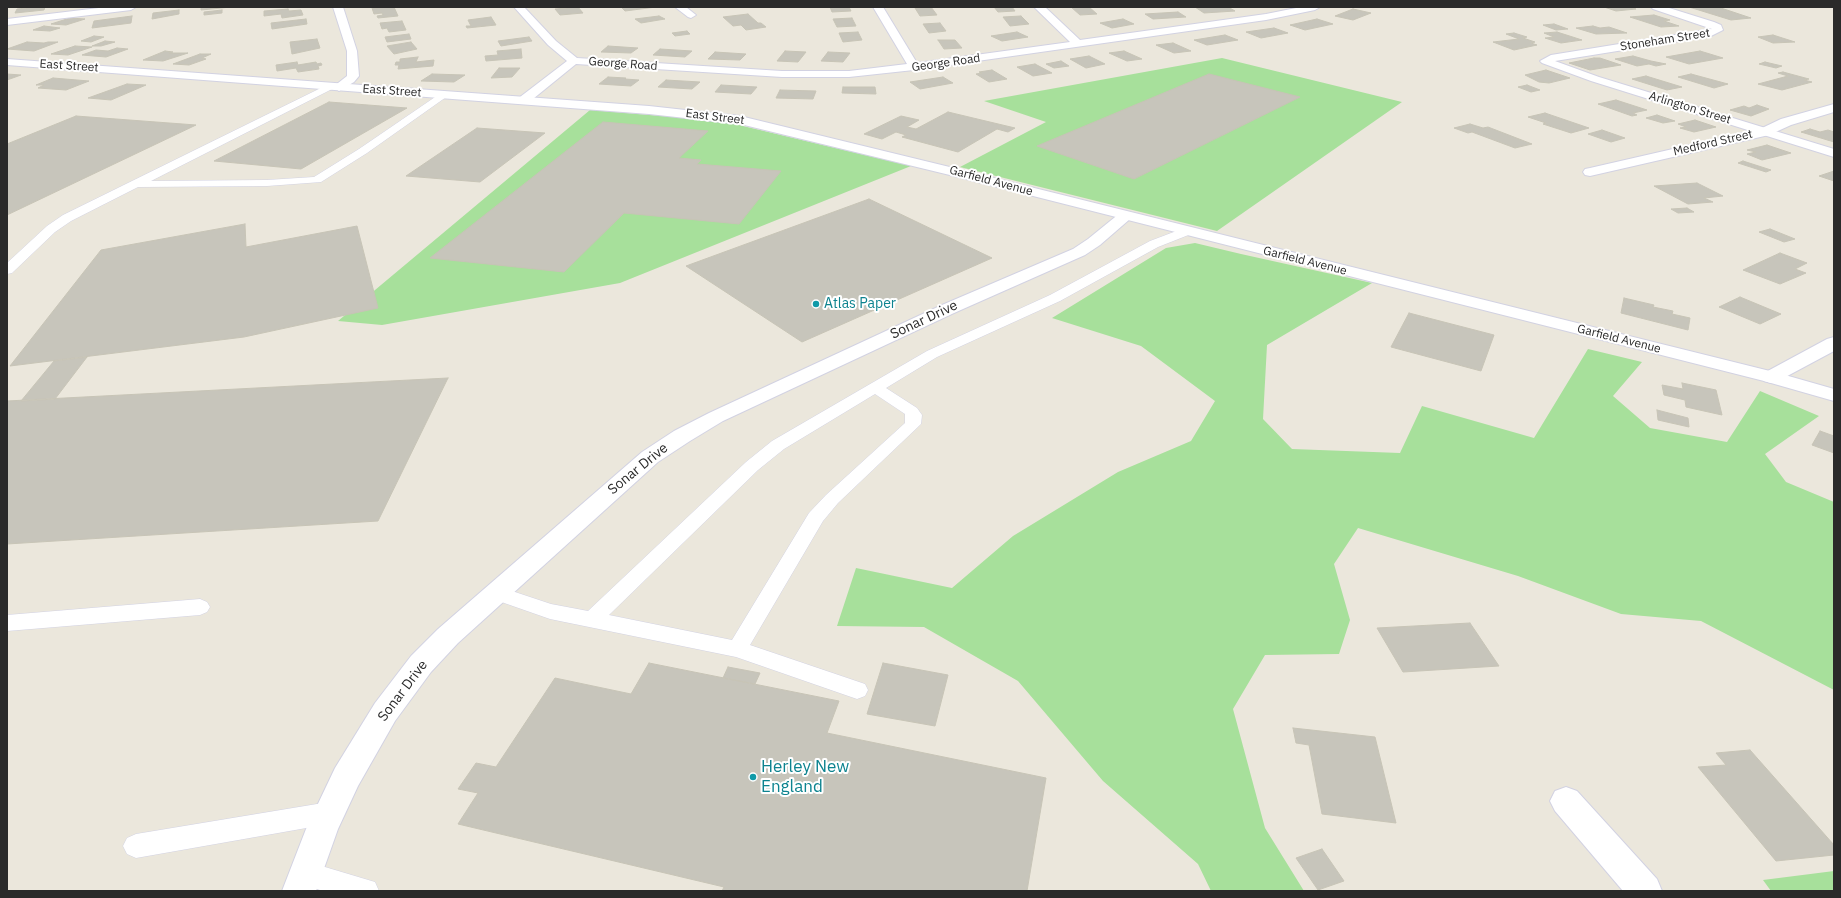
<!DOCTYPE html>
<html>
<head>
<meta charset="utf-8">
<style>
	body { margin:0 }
	#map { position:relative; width:1841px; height:898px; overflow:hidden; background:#ebe7dc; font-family:"IBM Plex Sans",sans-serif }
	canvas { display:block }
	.frame { position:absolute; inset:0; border:8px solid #2a2a2a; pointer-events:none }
</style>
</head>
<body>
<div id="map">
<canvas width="1841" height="898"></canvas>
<div class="frame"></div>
</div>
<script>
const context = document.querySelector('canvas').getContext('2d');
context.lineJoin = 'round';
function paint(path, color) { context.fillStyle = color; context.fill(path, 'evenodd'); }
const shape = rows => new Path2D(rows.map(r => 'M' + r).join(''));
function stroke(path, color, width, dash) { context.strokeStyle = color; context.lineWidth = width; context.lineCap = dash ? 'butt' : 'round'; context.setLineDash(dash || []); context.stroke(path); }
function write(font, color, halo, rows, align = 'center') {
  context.font = font + ' "IBM Plex Sans",sans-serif'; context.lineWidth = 4; context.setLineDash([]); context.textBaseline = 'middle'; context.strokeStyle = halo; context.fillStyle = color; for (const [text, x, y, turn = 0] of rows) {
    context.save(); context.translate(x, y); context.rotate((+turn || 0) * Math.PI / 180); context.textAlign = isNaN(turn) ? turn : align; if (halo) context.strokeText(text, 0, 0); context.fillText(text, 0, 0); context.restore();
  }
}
paint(shape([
	[1222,58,1402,102,1217,231,960,167,1046,122,984,101],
	[590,110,722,121,911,166,620,283,382,325,338,321],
	[1195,243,1241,254,1372,283,1267,345,1263,419,1292,449,1400,453,1422,406,1534,438,1588,349,1642,362,1613,396,1650,428,1727,442,1760,391,1819,416,1765,454,1786,482,1834,502,1834,690,1701,621,1621,614,1518,576,1358,528,1334,564,1350,620,1339,654,1265,655,1233,709,1265,828,1304,891,1211,891,1198,864,1103,781,1018,681,924,627,837,626,856,568,952,588,1013,536,1118,472,1191,441,1215,401,1141,346,1052,318,1166,248],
	[1834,871,1834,891,1771,891,1763,880]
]), '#a7e09b');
const building = shape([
	[35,7,45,7,44,10,15,13,17,9,35,7],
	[201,7,231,7,201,10,201,7],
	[394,7,398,16,378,18,377,16,383,15,382,13,374,14,372,8,394,7],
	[578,7,583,13,560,15,555,9,578,7],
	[621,7,656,7,625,11,621,7],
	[830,7,849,7,851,11,832,12,830,7],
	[931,7,937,15,920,16,915,8,931,7],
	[994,7,1012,7,1015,11,998,12,994,7],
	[1071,7,1089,7,1097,14,1080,15,1071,7],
	[1195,7,1228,7,1235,11,1204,13,1195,7],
	[1604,7,1629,7,1636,9,1616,11,1604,7],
	[1689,7,1718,7,1751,18,1731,20,1689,7],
	[288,9,289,11,301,10,303,15,282,18,281,14,264,16,264,11,288,9],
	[1353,9,1371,13,1353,20,1335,16,1353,9],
	[179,10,179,14,152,19,153,13,179,10],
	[222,10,222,13,204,15,204,12,222,10],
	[1178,12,1186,17,1153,19,1145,14,1178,12],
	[748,14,758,23,761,23,766,27,746,30,741,25,733,26,723,17,748,14],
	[1654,15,1670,20,1664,21,1679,26,1661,27,1630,17,1654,15],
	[132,16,131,23,92,28,94,21,132,16],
	[659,16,665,19,641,23,635,19,659,16],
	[1021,16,1029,24,1010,26,1003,17,1021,16],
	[491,17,496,25,467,28,466,26,471,26,468,20,491,17],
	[70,18,85,19,66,25,51,24,70,18],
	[852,18,856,26,837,27,833,19,852,18],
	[306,19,307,24,272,29,271,23,306,19],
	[1123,19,1134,24,1112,28,1100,23,1123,19],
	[1317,19,1333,24,1305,30,1290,25,1317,19],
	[402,21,406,30,389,32,387,28,382,29,380,23,402,21],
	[940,23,946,31,929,33,923,24,940,23],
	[1554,24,1568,29,1556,30,1543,25,1554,24],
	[44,26,60,28,50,31,33,30,44,26],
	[1593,26,1600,28,1609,27,1627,33,1596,34,1576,28,1593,26],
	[1274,28,1288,33,1261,38,1246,32,1274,28],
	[687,31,690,34,675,36,672,33,687,31],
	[858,32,862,40,843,42,839,33,858,32],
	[1017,32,1028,37,1002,41,991,36,1017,32],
	[1557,32,1582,40,1561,43,1545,38,1554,37,1544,33,1557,32],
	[1514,33,1527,37,1523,38,1535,42,1531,43,1537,45,1514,50,1493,42,1519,39,1506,34,1514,33],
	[409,34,411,39,387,42,385,37,409,34],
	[1225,35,1238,40,1207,45,1194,40,1225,35],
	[1773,35,1795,42,1773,43,1758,37,1773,35],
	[94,36,104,37,91,42,81,41,94,36],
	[529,37,532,41,501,46,498,41,529,37],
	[317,39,320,48,292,54,290,42,317,39],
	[938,40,955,40,962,48,944,49,938,40],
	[105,41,115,42,101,46,92,46,105,41],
	[27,42,44,43,48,42,58,42,34,51,7,49,27,42],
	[411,42,417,49,394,54,387,46,411,42],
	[1173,43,1191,51,1174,53,1156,45,1173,43],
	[75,46,92,47,68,55,51,54,75,46],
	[608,46,638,48,631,53,601,52,608,46],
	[117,48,128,49,106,57,82,55,96,50,108,51,117,48],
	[521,49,522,58,486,61,485,56,498,55,497,51,521,49],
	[660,49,692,51,685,57,653,55,660,49],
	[165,51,173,52,169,53,188,53,163,61,143,60,165,51],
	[785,51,806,52,798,62,777,61,785,51],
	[1124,51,1142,59,1127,61,1109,53,1124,51],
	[1700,51,1723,58,1689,64,1666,57,1700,51],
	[715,52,746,54,740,60,708,59,715,52],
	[828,52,850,53,843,62,821,61,828,52],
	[200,54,211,54,202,58,206,59,189,65,173,64,200,54],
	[1089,56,1105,64,1086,68,1070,59,1089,56],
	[1633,56,1651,61,1666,64,1656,66,1649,64,1637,66,1615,59,1633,56],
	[418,57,416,62,434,60,433,66,398,69,399,65,395,65,396,62,400,62,400,59,418,57],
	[1594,58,1600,58,1621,65,1590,70,1569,63,1594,58],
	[1061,61,1069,66,1054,68,1046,64,1061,61],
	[297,62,298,65,316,62,317,64,321,63,322,65,318,66,319,69,298,72,296,68,277,71,276,65,297,62],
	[1765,62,1782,66,1776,68,1759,64,1765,62],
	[1035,64,1052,73,1033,76,1017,67,1035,64],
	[499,68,520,68,512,77,491,78,499,68],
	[992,70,1007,79,989,82,976,74,982,73,979,72,992,70],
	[1546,70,1570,78,1549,83,1539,82,1525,75,1546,70],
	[1783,72,1809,79,1804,80,1812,82,1782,90,1758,84,1788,76,1778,73,1783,72],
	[7,74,21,75,7,80,7,74],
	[432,74,465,75,454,82,421,81,432,74],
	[1209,74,1300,97,1134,179,1037,146,1209,74],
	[1691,74,1728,84,1714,88,1678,77,1691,74],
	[1646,76,1682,87,1667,90,1632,79,1646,76],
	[608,77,626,78,625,79,639,80,631,86,599,84,608,77],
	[943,77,953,83,920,89,910,82,943,77],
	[53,78,89,81,66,90,38,88,44,85,36,85,53,78],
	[666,80,700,82,692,89,658,87,666,80],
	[127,84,146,85,111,100,88,98,127,84],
	[721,85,757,87,751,94,715,92,721,85],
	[1527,85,1540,90,1531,92,1518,87,1527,85],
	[843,87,875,87,876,94,842,93,843,87],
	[780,90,816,91,813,99,776,98,780,90],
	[1616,100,1647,110,1633,113,1637,115,1632,116,1598,104,1616,100],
	[329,102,407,108,301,169,214,161,329,102],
	[1757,105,1769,109,1751,116,1730,110,1744,106,1749,108,1757,105],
	[948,112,1015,128,1008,132,997,129,958,152,902,137,906,135,896,132,882,139,864,134,901,116,919,120,907,127,916,129,948,112],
	[1545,113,1589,128,1571,133,1543,124,1546,123,1528,117,1545,113],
	[1657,115,1675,121,1663,123,1646,118,1657,115],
	[76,116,196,125,7,215,7,144,76,116],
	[1695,120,1716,127,1694,132,1680,128,1686,127,1678,124,1695,120],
	[603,122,708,131,679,158,701,160,697,164,781,171,739,224,624,213,564,272,430,258,603,122],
	[1470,124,1483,128,1488,127,1532,144,1515,148,1472,132,1468,133,1454,128,1470,124],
	[477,128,545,133,480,182,406,176,477,128],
	[1810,129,1820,132,1828,130,1834,132,1834,142,1801,132,1810,129],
	[1602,130,1625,138,1611,142,1588,134,1602,130],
	[1767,145,1791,153,1762,160,1747,154,1756,152,1747,150,1767,145],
	[1743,161,1771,170,1766,172,1738,163,1743,161],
	[1834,171,1834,181,1819,176,1834,171],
	[1697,183,1723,196,1704,198,1713,202,1688,204,1654,186,1697,183],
	[869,199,992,258,802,342,686,266,869,199],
	[1687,208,1694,212,1678,213,1671,209,1687,208],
	[245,224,246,247,357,226,378,308,244,337,10,366,101,250,245,224],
	[1770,229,1795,239,1784,242,1759,232,1770,229],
	[1780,253,1807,263,1795,269,1806,273,1780,284,1743,270,1780,253],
	[1740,297,1781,314,1760,324,1719,307,1740,297],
	[1624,298,1654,305,1653,307,1673,311,1672,314,1690,318,1688,330,1621,313,1624,298],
	[1409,313,1494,335,1481,371,1391,347,1409,313],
	[87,357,55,399,21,401,54,361,87,357],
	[448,378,378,521,7,544,7,401,448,378],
	[1682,383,1716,390,1722,415,1686,407,1685,400,1664,395,1662,385,1683,389,1682,383],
	[1657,410,1688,418,1689,427,1658,420,1657,410],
	[1820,431,1834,436,1834,453,1812,445,1820,431],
	[1470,623,1499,666,1403,672,1377,628,1470,623],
	[649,663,839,701,827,733,1046,778,1027,891,722,891,724,887,458,824,478,793,458,789,476,763,496,767,555,678,631,694,649,663],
	[883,663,948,675,935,726,867,714,883,663],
	[728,667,760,673,755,684,723,678,728,667],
	[1293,728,1375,737,1396,823,1322,814,1309,745,1296,743,1293,728],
	[1750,750,1834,845,1834,855,1776,861,1698,767,1726,765,1716,753,1750,750],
	[1322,849,1344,881,1318,890,1296,858,1322,849]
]);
paint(building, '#c7c5bb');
stroke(building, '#c7c4b6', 1);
const lane = shape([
	[331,83,336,86,334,88,151,181,267,180,314,177,359,149,441,93,447,93,449,95,367,153,321,182,267,186,138,187,71,221,55,232,12,273,7,274,7,263,47,226,63,215,331,83],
	[1187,227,1191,228,1193,231,1191,234,1158,247,1060,301,937,357,886,388,917,408,922,415,921,424,838,503,823,521,750,645,865,684,868,690,865,696,857,699,736,657,550,619,490,598,487,593,490,588,497,586,551,604,588,611,746,462,772,441,927,351,1050,295,1150,241,1187,227],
	[875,394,905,414,905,423,826,495,809,513,732,640,609,615,758,470,784,449,875,394],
	[200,599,207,602,210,607,207,612,200,615,7,631,7,615,200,599],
	[329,802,338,805,341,813,338,821,329,824,136,858,127,854,123,846,127,838,136,834,329,802],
	[305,861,375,882,379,891,323,891,296,882,292,873,296,864,305,861]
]);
const street = shape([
	[333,7,343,7,357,51,359,76,354,82,339,91,333,87,347,76,347,51,333,7],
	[514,7,524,7,556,41,577,58,782,71,849,71,907,64,873,7,883,7,917,63,1070,42,1034,7,1045,7,1080,40,1266,14,1301,7,1320,7,1315,10,1266,20,914,70,849,77,782,77,576,64,528,103,524,104,520,103,518,100,520,97,567,61,548,45,514,7],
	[675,7,686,7,696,15,691,18,688,17,675,7],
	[1834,104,1834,112,1791,125,1769,135,1590,176,1585,175,1583,172,1585,169,1590,168,1760,129,1781,119,1834,104],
	[1125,211,1130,213,1133,216,1130,219,1100,245,1085,255,954,313,723,421,690,441,658,462,458,643,431,672,395,721,358,786,338,829,316,891,282,891,306,829,335,768,375,703,411,656,438,629,642,452,674,431,709,413,942,305,1073,249,1088,239,1120,213,1125,211],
	[1834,337,1834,351,1778,381,1771,383,1764,381,1761,377,1764,373,1827,339,1834,337],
	[1566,787,1577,791,1657,879,1662,891,1623,891,1555,811,1550,801,1555,791,1566,787]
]);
const secondary = shape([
	[107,7,136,7,131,10,7,25,7,19,107,7],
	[1651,7,1666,7,1714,22,1721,25,1723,30,1711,36,1555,61,1599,77,1834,149,1834,157,1591,81,1542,63,1540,61,1551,55,1712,29,1653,9,1651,7],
	[7,59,649,106,740,116,962,170,1778,373,1834,389,1834,401,1764,381,958,177,740,124,649,114,7,65,7,59]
]);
stroke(lane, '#d2d2e2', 1);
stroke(street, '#d2d2e2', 2);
stroke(secondary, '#d2d2e2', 2);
paint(lane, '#fff');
paint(street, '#fff');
paint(secondary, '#fff');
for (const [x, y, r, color] of [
	[816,304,4,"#0f9aa8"],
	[753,777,4,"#0f9aa8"]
]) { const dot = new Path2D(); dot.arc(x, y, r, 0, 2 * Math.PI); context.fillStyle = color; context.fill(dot); stroke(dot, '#fff', 1.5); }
write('12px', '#2a2a2a', '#fff', [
	["Stoneham Street",1665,40,-9],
	["George Road",946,63,-8],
	["George Road",623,64,4],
	["East Street",69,66,4],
	["East Street",392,91,4],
	["Arlington Street",1690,108,17],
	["East Street",715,117,7],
	["Medford Street",1713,143,-13],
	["Garfield Avenue",991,181,15],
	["Garfield Avenue",1305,261,14],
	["Garfield Avenue",1619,339,14]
]);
write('14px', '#0d838f', '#fff', [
	["Atlas Paper",824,304]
], 'left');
write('14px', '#2a2a2a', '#fff', [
	["Sonar Drive",924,320,-25],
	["Sonar Drive",638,469,-39],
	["Sonar Drive",403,691,-53]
]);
write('17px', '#0d838f', '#fff', [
	["Herley New",761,767],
	["England",761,787]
], 'left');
</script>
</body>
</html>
